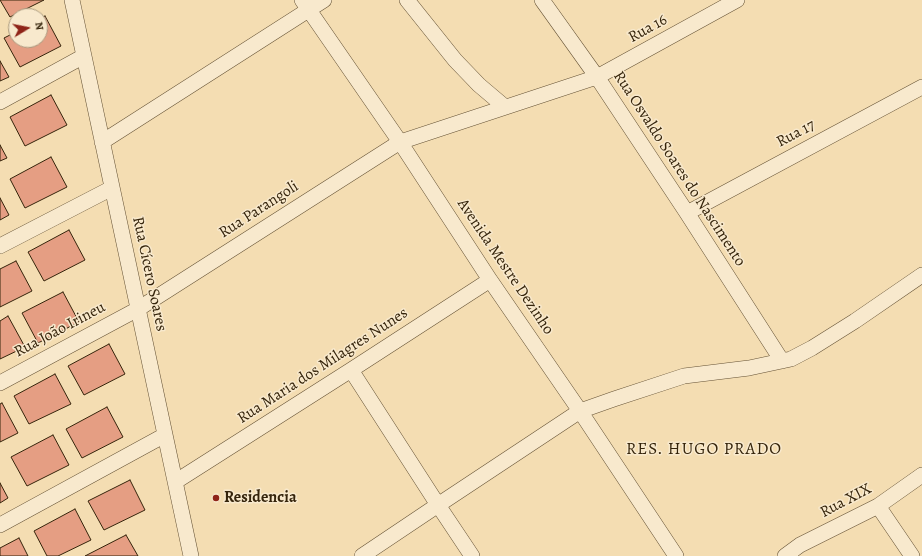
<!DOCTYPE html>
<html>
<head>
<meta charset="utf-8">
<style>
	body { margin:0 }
	#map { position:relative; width:922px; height:556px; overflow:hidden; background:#f4ddb2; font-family:Alegreya,serif }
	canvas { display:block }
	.north { position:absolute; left:8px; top:8px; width:40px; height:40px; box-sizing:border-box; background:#f8e9cd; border:1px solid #aa9a7f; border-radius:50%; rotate:80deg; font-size:11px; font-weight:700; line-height:16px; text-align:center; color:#35240b }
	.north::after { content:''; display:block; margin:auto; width:14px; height:18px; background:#8f2418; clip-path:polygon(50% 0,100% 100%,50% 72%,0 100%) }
</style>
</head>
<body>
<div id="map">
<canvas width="922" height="556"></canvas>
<div class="north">N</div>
</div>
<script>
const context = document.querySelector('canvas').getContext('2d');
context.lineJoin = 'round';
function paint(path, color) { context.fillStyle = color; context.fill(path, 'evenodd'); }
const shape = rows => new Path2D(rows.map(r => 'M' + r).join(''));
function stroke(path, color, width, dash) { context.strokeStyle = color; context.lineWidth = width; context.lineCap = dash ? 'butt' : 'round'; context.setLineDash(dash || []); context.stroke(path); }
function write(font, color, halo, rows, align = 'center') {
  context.font = font + ' Alegreya,serif'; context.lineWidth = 3; context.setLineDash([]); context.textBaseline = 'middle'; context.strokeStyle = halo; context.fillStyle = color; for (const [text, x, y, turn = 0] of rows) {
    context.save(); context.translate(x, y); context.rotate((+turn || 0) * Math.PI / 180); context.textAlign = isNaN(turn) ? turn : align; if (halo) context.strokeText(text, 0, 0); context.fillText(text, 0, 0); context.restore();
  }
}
const building = shape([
	[0,0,44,0,10,17,0,0],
	[45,16,61,46,20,67,4,38,16,32,16,40,40,40,40,19,45,16],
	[0,61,9,77,0,81,0,61],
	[51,95,67,125,25,146,10,117,51,95],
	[0,145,7,158,0,161,0,145],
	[51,157,67,187,25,208,10,179,51,157],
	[0,198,9,215,0,220,0,198],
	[69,230,85,260,44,281,28,252,69,230],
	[16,261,32,291,0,307,0,269,16,261],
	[63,292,79,322,38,343,22,313,63,292],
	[8,316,25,347,0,359,0,321,8,316],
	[109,344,125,374,84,395,68,366,109,344],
	[55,374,71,404,29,424,14,396,55,374],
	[2,403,18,433,0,442,0,404,2,403],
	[107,407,123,437,82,458,66,429,107,407],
	[53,435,69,465,27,486,11,457,53,435],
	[130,480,145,510,104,530,88,501,130,480],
	[0,483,8,498,0,503,0,483],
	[75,509,91,540,58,556,47,556,34,531,75,509],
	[126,535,138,556,85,556,126,535],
	[19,538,28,556,0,556,0,548,19,538]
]);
paint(building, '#e59e83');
stroke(building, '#35240b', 1);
const minor = shape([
	[72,0,191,556],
	[302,0,400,142,490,280,580,411,676,556],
	[407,0,455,60,479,85,505,107],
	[542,0,597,77,687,213,782,361],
	[0,102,84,56],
	[102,142,324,0],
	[687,213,922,87],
	[0,246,112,188],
	[351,370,438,505,472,556],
	[0,383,138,309,400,142,597,77,737,0],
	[175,482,351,370,490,280],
	[878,506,912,556],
	[0,525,165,435],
	[362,556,438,505,580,411,614,399,684,376,749,368,791,359,812,348,855,321,922,275],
	[785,556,800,545,878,506,922,475]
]);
stroke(minor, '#655235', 16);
stroke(minor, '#f8e9cd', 15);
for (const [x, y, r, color] of [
	[216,498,4,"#8f2418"]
]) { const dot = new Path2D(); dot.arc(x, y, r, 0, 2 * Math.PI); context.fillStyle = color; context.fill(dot); stroke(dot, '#f8e9cd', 1.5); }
write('16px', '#35240b', '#f8e9cd', [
	["Rua 16",648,29,-29],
	["Rua 17",796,134,-28],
	["Rua Osvaldo Soares do Nascimento",679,169,57],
	["Rua Parangoli",259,210,-33],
	["Avenida Mestre Dezinho",505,267,56],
	["Rua Cícero Soares",149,274,78],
	["Rua João Irineu",60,330,-28],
	["Rua Maria dos Milagres Nunes",323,366,-33],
	["Rua XIX",846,501,-28]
]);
write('bold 16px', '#35240b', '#f8e9cd', [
	["Residencia",224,498]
], 'left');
context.letterSpacing = '1px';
write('17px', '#35240b', '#f8e9cd', [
	["RES. HUGO PRADO",704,450]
]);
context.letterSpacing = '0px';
</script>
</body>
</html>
